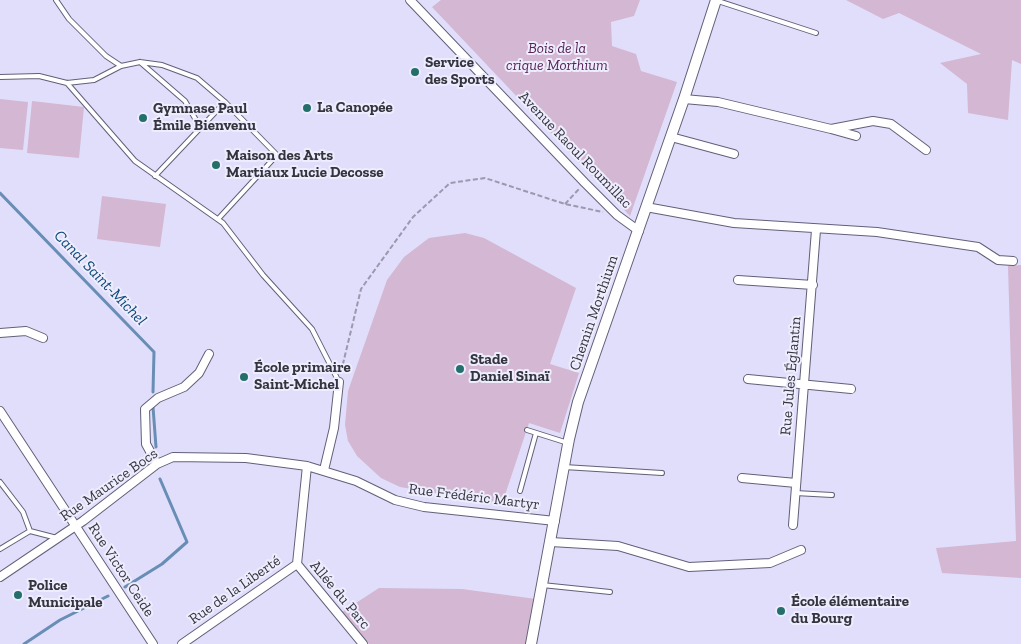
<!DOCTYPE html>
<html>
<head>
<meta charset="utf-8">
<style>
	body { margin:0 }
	canvas { display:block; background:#e0defb }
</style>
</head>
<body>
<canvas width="1021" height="644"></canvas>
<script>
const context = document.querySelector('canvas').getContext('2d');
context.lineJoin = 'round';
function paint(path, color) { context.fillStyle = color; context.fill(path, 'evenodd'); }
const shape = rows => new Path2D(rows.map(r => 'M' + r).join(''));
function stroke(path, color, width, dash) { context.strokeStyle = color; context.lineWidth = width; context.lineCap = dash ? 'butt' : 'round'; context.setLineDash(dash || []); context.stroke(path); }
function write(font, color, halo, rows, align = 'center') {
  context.font = font + ' "Zilla Slab",serif'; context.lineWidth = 4; context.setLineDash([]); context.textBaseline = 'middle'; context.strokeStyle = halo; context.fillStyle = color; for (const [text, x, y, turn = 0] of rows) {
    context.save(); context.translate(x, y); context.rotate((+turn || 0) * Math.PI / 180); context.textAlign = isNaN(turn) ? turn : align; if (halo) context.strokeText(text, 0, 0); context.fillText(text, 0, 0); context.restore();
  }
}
paint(shape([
	[441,0,640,0,634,16,611,22,612,46,636,54,641,71,677,82,630,216,432,7],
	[846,0,1021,0,1021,64,1012,60,1008,120,968,113,967,84,940,63,981,54,899,13,883,19],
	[0,99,28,102,23,150,0,148],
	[32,101,84,107,79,158,27,153],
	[102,196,166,204,160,247,97,239],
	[465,233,484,238,576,288,550,364,579,373,560,433,529,423,502,504,400,487,381,478,357,456,348,441,345,425,348,391,387,280,404,257,429,238],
	[1021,265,1021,578,942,573,936,548,1016,541,1008,266],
	[379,588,462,589,536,599,526,644,369,644,342,612]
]), '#d4b7d2');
stroke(shape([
	[0,193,154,352,153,392],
	[153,407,156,447],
	[125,587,162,564,187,542,160,479],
	[24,644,60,620,108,596]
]), '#698eb5', 3);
const service = shape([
	[56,0,69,19,106,56,121,66],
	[718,1,816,33],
	[140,62,185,101,200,127],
	[0,77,39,76,67,83,94,80,121,66,140,62,162,65,197,78,225,102,277,155,219,218],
	[67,83,135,161,223,223,263,275,312,329,339,382],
	[155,176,225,102],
	[527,430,568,443],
	[564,467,662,473],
	[0,482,23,512,30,531],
	[520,491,536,433],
	[795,493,832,495],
	[0,549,30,531,57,538],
	[542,585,610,592]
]);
const minor = shape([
	[410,0,585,183,617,215,639,231],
	[684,99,718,102,831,129,873,121,891,124,926,150],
	[831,129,856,136],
	[671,137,734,154],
	[646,207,734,223,877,232,978,247,998,260,1013,261],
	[738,280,813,285],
	[0,333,26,331,43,338],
	[748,379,851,389],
	[0,411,153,644],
	[157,464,146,444,145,409,158,398,184,387,199,373,209,354],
	[324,470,334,428,339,382],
	[742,478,796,483],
	[793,525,816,230],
	[551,542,618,546,689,567,770,563,801,550],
	[297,564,363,644],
	[0,577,83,521,157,464,173,457,246,458,307,466,356,481,395,500,424,507,555,521],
	[182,644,297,564,307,466]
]);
const tertiary = shape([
	[531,644,569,439,578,402,684,99,716,0]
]);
stroke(service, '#626078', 6);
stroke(minor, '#626078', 10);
stroke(tertiary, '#626078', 12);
stroke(shape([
	[565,204,579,189],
	[341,372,361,289,413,217,450,183,485,178,565,204,603,212]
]), '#9a99af', 2, [5, 2.5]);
stroke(service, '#fff', 4);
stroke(minor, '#fff', 8);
stroke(tertiary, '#fff', 10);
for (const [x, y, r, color] of [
	[415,72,5,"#246f6c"],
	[307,108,5,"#246f6c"],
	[143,118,5,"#246f6c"],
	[216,165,5,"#246f6c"],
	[460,369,5,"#246f6c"],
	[244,377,5,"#246f6c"],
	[18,595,5,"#246f6c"],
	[781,611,5,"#246f6c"]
]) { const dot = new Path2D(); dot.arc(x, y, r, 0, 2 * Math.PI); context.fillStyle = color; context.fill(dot); stroke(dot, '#eeedfe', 2); }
write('italic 15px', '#572456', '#eeedfe', [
	["Bois de la",557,49],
	["crique Morthium",557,66]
]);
write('bold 15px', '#34343f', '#eeedfe', [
	["Service",425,63],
	["des Sports",425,80],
	["La Canopée",317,108],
	["Gymnase Paul",153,109],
	["Émile Bienvenu",153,126],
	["Maison des Arts",226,156],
	["Martiaux Lucie Decosse",226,173],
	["Stade",470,360],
	["Daniel Sinaï",470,377],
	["École primaire",254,368],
	["Saint-Michel",254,385],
	["Police",28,586],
	["Municipale",28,603],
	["École élémentaire",791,602],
	["du Bourg",791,619]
], 'left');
write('15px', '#34343f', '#eeedfe', [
	["Avenue Raoul Roumillac",575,150,46],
	["Chemin Morthium",594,313,-71],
	["Rue Jules Églantin",791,376,-85],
	["Rue Maurice Bocs",109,485,-35],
	["Rue Frédéric Martyr",474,497,7],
	["Rue Victor Ceide",121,570,57],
	["Rue de la Liberté",235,590,-35],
	["Allée du Parc",340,595,50]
]);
write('italic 16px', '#0c4678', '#eeedfe', [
	["Canal Saint-Michel",100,278,46]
]);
</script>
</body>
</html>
